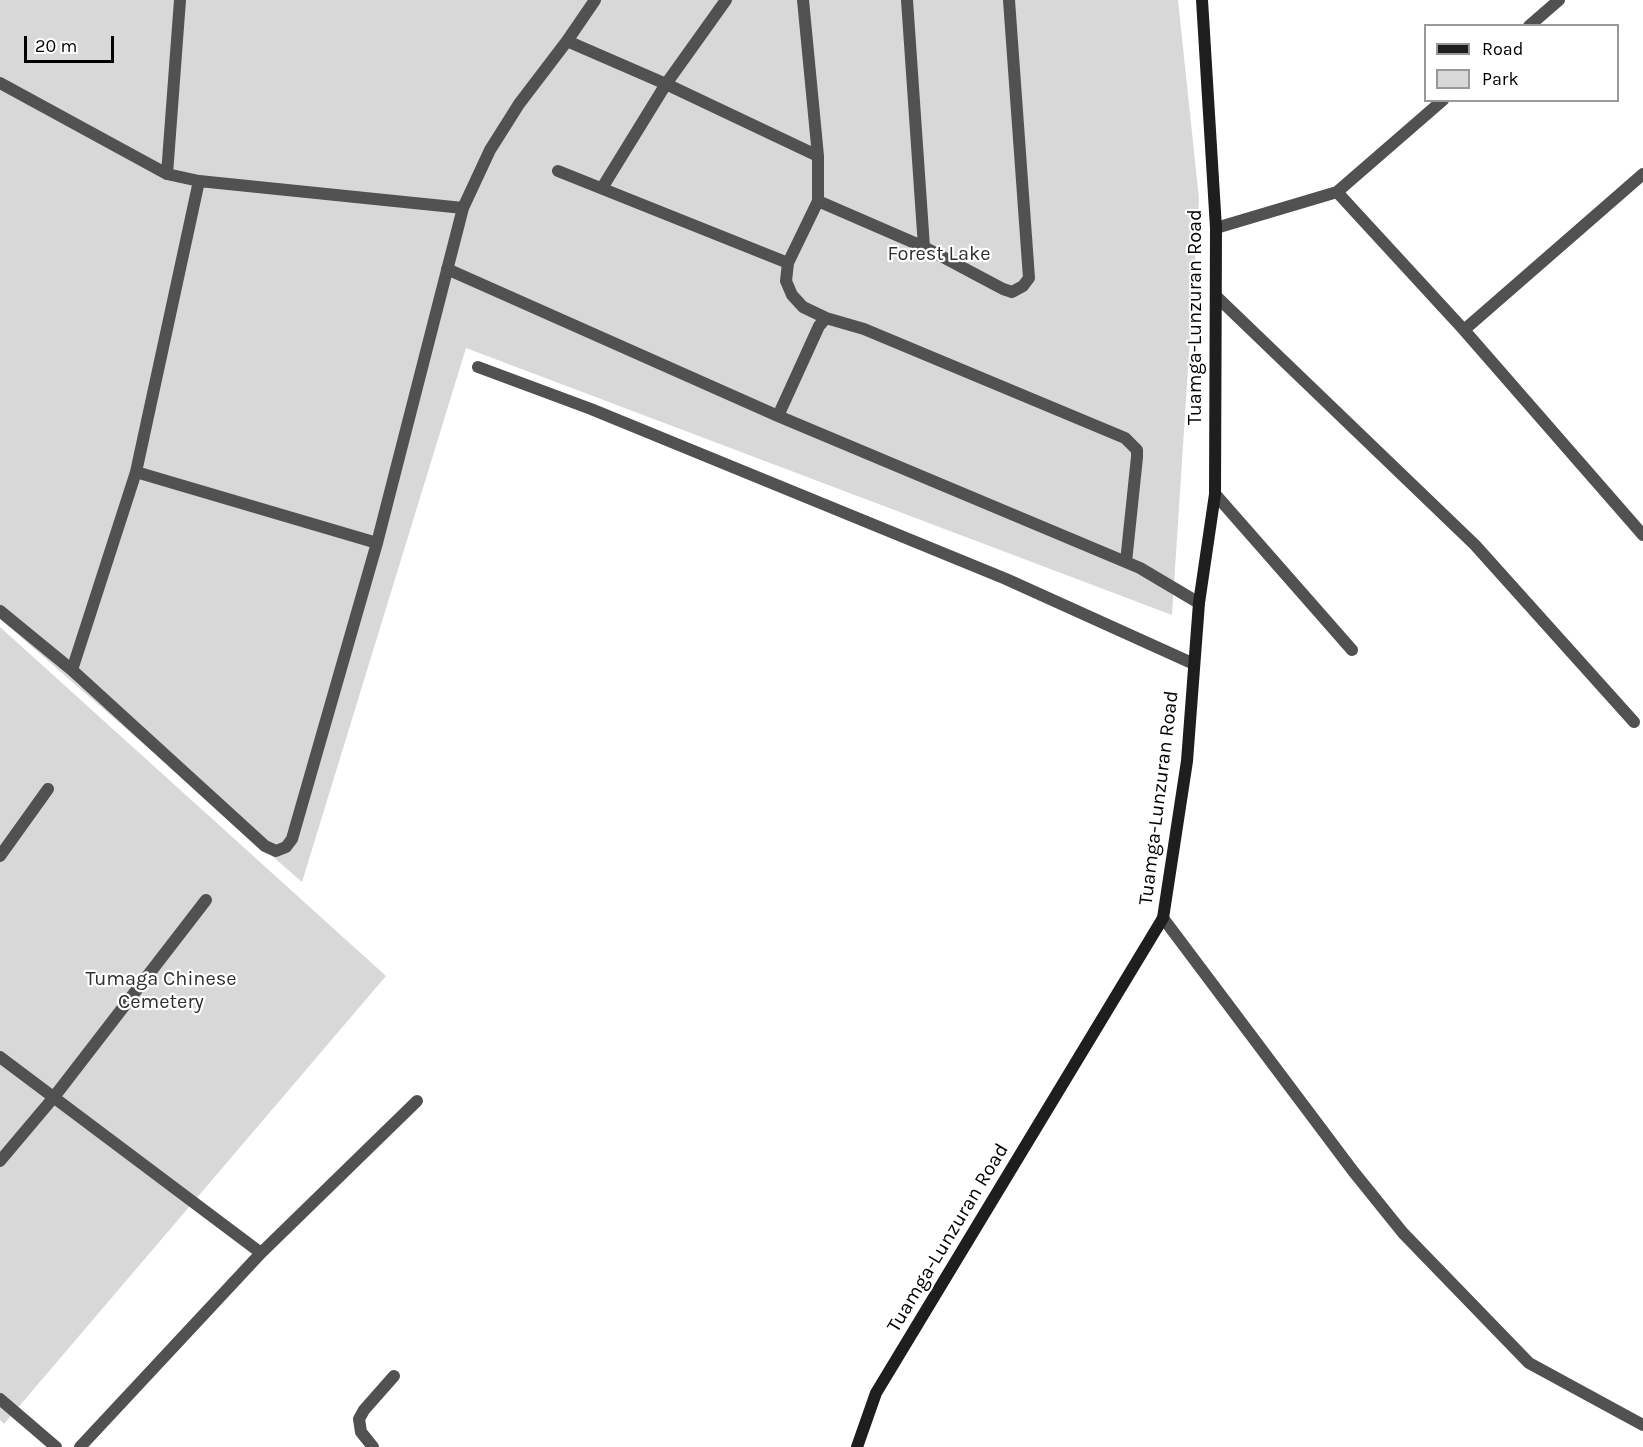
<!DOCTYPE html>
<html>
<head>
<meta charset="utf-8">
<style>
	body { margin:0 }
	#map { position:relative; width:1643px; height:1447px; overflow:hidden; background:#fff; font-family:Karla,sans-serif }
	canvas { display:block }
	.legend { position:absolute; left:1424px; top:24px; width:195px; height:78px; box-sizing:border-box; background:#fff; border:2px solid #999; margin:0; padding:8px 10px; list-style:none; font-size:18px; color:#000 }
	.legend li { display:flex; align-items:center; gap:12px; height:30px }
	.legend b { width:30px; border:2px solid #999 }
	.scale { position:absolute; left:24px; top:36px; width:90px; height:27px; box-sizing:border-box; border:3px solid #000; border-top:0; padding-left:8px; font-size:18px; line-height:21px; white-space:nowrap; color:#000; -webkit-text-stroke:4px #fff; paint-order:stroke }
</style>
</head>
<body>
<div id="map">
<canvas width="1643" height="1447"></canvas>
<ul class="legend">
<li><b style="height:8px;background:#1e1e1e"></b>Road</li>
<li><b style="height:16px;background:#d8d8d8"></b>Park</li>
</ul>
<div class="scale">20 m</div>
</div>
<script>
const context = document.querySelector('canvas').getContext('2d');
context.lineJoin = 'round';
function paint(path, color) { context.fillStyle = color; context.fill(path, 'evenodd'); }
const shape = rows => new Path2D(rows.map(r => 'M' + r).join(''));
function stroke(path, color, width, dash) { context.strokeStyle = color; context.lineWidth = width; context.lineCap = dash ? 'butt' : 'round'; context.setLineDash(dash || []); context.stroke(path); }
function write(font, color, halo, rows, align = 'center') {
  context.font = font + ' Karla,sans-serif'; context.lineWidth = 4.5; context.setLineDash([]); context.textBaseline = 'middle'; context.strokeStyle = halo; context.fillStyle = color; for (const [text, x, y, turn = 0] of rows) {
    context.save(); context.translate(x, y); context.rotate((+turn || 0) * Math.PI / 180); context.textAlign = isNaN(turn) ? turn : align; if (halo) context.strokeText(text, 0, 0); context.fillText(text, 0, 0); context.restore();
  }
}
paint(shape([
	[0,0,1178,0,1199,199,1172,615,466,348,302,882,0,619],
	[0,627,386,976,4,1424,0,1420]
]), '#d8d8d8');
stroke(shape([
	[907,0,924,247],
	[567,41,666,84,818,156],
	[0,83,167,174,199,181,463,208],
	[558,171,788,263,818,201,818,156,803,0],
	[167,174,180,0],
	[602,188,666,84,726,0],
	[818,201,924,247,1003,289,1012,292,1023,286,1029,278,1009,0],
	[788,263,786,281,792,295,803,307,826,318],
	[447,269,778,416,1140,568,1199,603],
	[478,367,591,409,1006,579,1194,664],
	[778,416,819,326,826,318,864,329,1125,438,1137,450,1137,457,1126,562],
	[136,472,377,543],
	[1215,494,1352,650],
	[0,611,72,670,265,846,276,851,286,847,292,839,377,543,463,208,490,150,519,104,567,41,595,0],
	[72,670,136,472,199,181],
	[0,856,48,789],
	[0,1057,261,1253],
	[0,1161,54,1097,206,900],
	[0,1399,56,1447],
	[80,1447,261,1253,417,1101]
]), '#515151', 12);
stroke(shape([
	[1529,26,1559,0],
	[1337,192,1464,330,1643,535],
	[1216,228,1337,192,1443,100],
	[1216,296,1475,545,1634,722],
	[1464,330,1643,174],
	[1163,918,1353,1171,1403,1233,1529,1363,1643,1425],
	[373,1447,361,1432,359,1419,364,1410,394,1376]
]), '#515151', 12);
stroke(shape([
	[857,1447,876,1393,1163,918,1187,761,1199,603,1215,494,1216,228,1202,0]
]), '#1e1e1e', 12);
write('20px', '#2f2f2f', '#fff', [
	["Forest Lake",939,254],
	["Tumaga Chinese",161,979],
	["Cemetery",161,1002]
]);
write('20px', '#000', '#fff', [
	["Tuamga-Lunzuran Road",1195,317,-90],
	["Tuamga-Lunzuran Road",1159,798,-83],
	["Tuamga-Lunzuran Road",948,1238,-59]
]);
</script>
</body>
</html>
